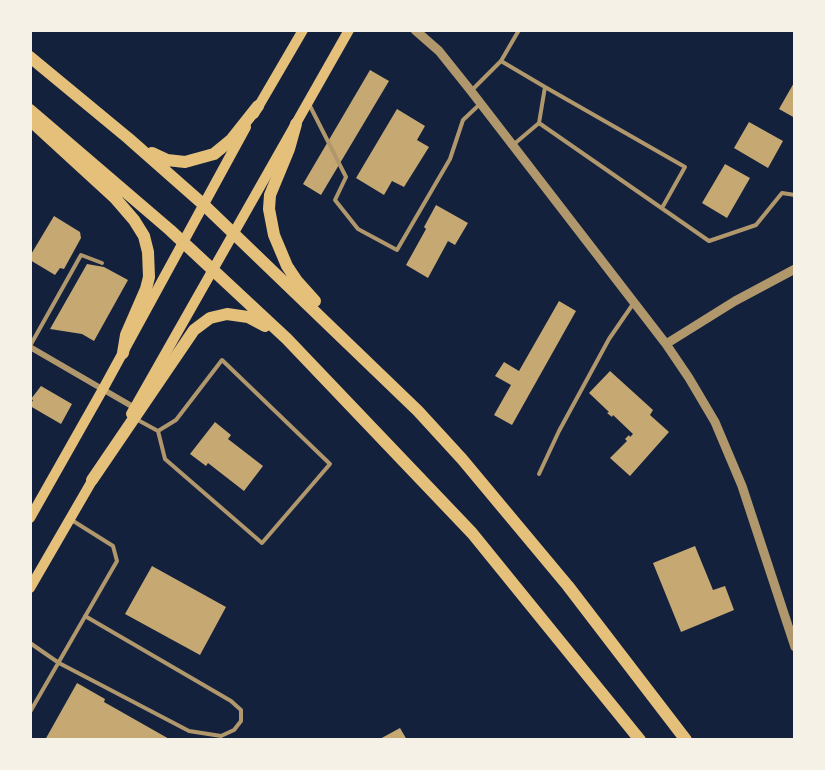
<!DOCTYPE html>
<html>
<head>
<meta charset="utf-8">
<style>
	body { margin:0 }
	#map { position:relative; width:825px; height:770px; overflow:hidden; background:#14213d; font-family:"Fira Sans",sans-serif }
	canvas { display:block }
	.frame { position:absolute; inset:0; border:32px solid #f6f1e7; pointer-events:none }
</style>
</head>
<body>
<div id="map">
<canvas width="825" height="770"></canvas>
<div class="frame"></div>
</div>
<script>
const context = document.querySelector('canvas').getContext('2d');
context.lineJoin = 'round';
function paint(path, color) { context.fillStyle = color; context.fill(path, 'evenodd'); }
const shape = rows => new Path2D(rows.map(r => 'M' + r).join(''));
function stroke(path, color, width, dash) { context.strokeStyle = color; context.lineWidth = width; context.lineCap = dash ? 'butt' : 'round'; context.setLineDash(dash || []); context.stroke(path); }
paint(shape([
	[370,70,389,81,321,195,303,184],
	[795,81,795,118,779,109],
	[397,109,425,126,417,140,429,147,404,187,392,181,384,195,356,178],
	[749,122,783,141,768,168,734,148],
	[725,164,750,178,727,218,702,203],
	[436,205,468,223,455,245,448,241,428,278,406,265,426,229,424,227],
	[54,216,80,232,81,238,64,269,60,268,55,275,30,260,30,256],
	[87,264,104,267,128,280,94,341,82,334,50,329],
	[559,301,576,311,512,425,494,415,511,385,495,376,504,362,519,371],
	[610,371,653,410,650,415,669,432,630,476,610,458,627,441,625,439,629,435,630,437,633,434,613,415,612,417,607,413,609,412,589,393],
	[41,386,72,404,61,424,30,406,33,400,31,399],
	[215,422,231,435,228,439,263,466,244,491,208,463,206,466,190,454],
	[695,546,713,590,725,586,734,610,681,632,653,563],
	[152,566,226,607,200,655,125,614],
	[77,683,105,699,104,702,171,740,45,740],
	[400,728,407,740,378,740]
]), '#c6a872');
stroke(shape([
	[501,61,545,87,539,123,513,145],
	[545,87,685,167,662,208],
	[472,90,501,61,519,30],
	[309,104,346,177,335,200,358,229,397,250,450,159,463,120,480,104],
	[539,123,709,241,756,225,782,193,795,195],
	[30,346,81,255,102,263],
	[136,419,158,431,165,459,262,543,330,464,222,360,176,420,158,431],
	[539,474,559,431,609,339,633,304],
	[30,643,59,663,189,731,221,736,234,730,241,721,241,710,231,701,85,616],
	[30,712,117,561,113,546,70,519]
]), '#b1986c', 4);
stroke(shape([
	[30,347,135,408]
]), '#b1986c', 6);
stroke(shape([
	[415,30,439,51,471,91,666,344,689,378,715,422,742,486,795,647],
	[666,344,735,301,795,269]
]), '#b1986c', 9);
stroke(shape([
	[254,114,303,30],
	[131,414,349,30],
	[30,518,103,389,246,127],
	[30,588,96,474]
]), '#e5c07b', 10);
stroke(shape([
	[30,57,128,138,204,205,418,411,462,459,568,586,686,740],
	[30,110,170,230,287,339,472,533,640,740],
	[30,120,115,198,134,220,144,236,148,252,149,277,146,289,126,335,123,353],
	[296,124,289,149,270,195,269,209,274,235,287,266,297,281,315,301],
	[152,153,167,160,185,162,214,154,231,140,258,106],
	[92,480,194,330,210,318,227,314,248,317,265,326]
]), '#e5c07b', 12);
</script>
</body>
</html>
